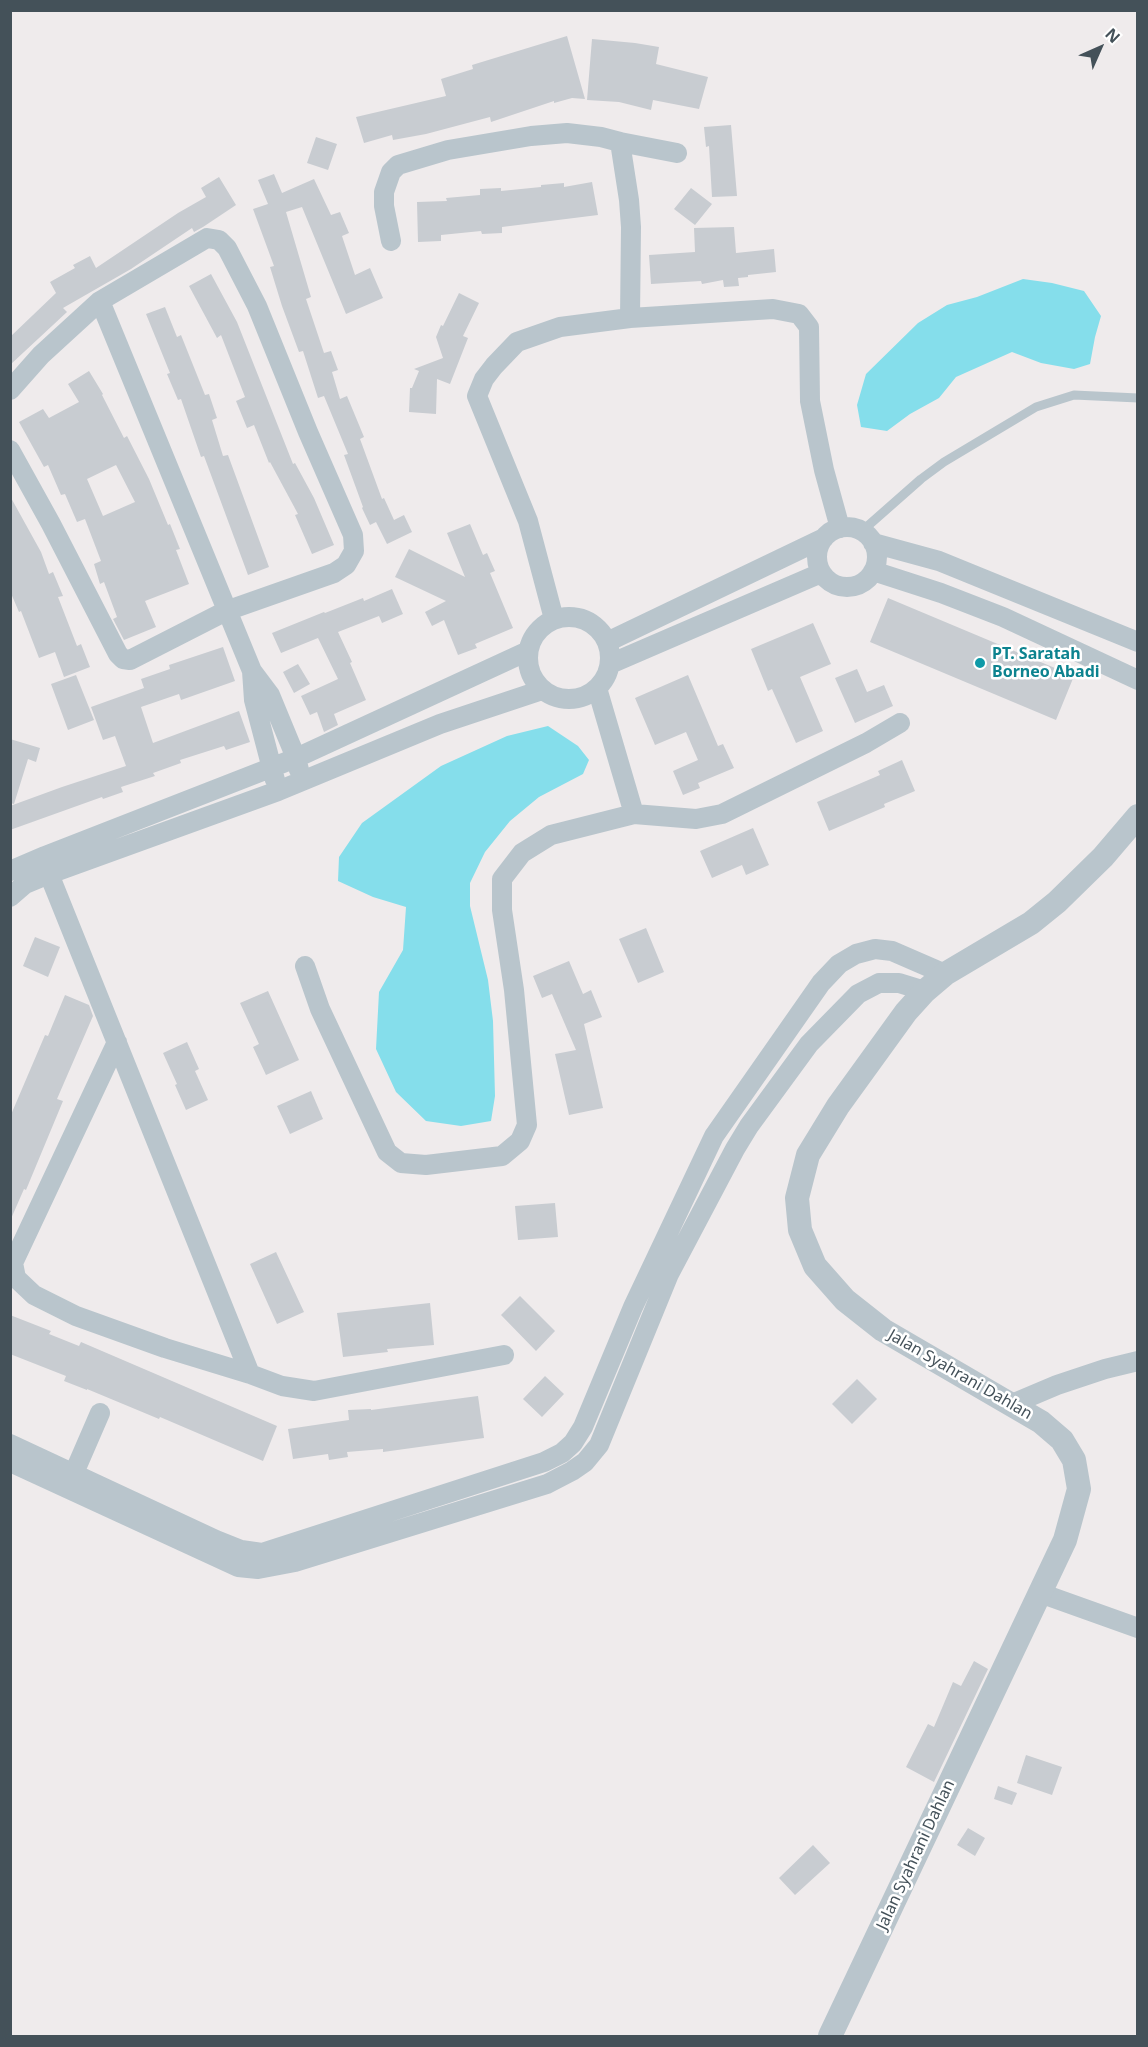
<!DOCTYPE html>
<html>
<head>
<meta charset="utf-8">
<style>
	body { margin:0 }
	#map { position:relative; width:1148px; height:2047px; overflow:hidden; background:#efebec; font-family:"Noto Sans",sans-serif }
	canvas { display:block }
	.frame { position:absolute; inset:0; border:12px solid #445159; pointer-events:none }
	.north { position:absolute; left:1070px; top:18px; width:60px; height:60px; -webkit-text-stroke:4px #fff; paint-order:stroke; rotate:45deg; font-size:16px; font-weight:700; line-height:24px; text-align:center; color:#445159 }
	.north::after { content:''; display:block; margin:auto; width:21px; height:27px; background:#445159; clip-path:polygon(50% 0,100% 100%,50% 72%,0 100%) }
</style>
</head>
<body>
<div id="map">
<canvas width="1148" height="2047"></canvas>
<div class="frame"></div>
<div class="north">N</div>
</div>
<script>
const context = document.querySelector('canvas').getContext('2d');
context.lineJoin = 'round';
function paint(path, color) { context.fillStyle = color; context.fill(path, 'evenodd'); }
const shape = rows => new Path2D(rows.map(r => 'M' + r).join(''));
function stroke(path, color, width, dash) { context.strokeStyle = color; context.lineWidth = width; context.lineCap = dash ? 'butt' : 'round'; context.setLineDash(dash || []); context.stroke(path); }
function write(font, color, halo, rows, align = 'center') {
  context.font = font + ' "Noto Sans",sans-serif'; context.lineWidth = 5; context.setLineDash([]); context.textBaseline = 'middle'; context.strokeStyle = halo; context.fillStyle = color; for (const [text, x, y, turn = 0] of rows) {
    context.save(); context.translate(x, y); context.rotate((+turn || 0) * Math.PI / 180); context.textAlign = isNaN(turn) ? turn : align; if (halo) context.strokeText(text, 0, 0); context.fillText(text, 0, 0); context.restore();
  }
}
paint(shape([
	[1023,279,1052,283,1084,291,1101,316,1095,337,1090,364,1074,369,1041,363,1012,352,956,377,939,398,910,414,887,431,861,427,857,405,866,374,918,323,947,305,977,297],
	[548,726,578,746,589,760,583,774,539,797,510,821,485,852,470,883,470,906,488,980,493,1021,495,1096,491,1121,461,1126,426,1121,396,1092,376,1049,379,992,403,950,406,907,373,897,338,881,339,857,362,823,441,766,507,736]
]), '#85deeb');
paint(shape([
	[567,36,585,99,572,98,554,103,554,101,491,122,490,117,426,134,393,140,392,135,364,143,356,117,446,96,441,79,473,69,472,65],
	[592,39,635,43,659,47,656,64,708,77,699,109,653,100,651,110,619,102,587,100],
	[731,125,737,196,712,197,709,146,706,147,704,127],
	[316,137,337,144,328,170,307,163],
	[274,174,282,193,314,179,331,215,340,212,349,233,342,236,355,275,370,268,383,298,346,314,302,207,286,212,311,297,306,299,324,353,331,351,338,370,332,372,340,399,347,396,364,437,360,439,382,499,384,498,394,520,404,515,412,532,387,544,376,522,370,525,362,508,363,507,344,455,348,454,324,396,318,398,303,351,299,352,282,306,270,267,274,266,253,209,268,204,258,180],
	[219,177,236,205,203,227,194,232,192,228,131,269,63,308,67,312,10,365,10,337,56,293,50,282,75,268,73,265,90,256,96,268,178,213,206,197,201,188],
	[592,182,598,215,502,227,502,233,482,234,481,231,441,235,441,241,418,242,417,202,447,201,446,198,480,195,480,189,501,188,501,191,541,187,541,185,564,183,564,187],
	[691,188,712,204,695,225,674,209],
	[734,227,736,253,774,249,776,272,748,275,748,277,738,278,739,286,724,287,723,280,702,284,701,281,651,284,649,255,695,252,694,228],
	[211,274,237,322,293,464,295,463,314,498,334,545,312,554,295,515,298,514,270,462,269,463,254,425,247,428,236,401,245,397,221,335,217,338,189,286],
	[459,293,479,303,463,336,468,338,450,384,437,379,436,414,409,412,410,388,412,388,419,371,414,369,443,358,436,337,441,325,443,326],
	[165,307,177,337,181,335,205,395,209,394,217,418,212,420,223,456,228,455,269,567,248,575,204,456,201,457,181,399,178,400,167,374,170,373,146,314],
	[89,371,103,394,102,395,124,438,127,436,149,479,168,525,170,524,180,549,176,550,189,584,145,601,156,627,124,640,113,619,117,617,104,582,100,584,94,564,101,561,85,519,77,522,65,494,61,495,48,465,44,467,19,422,43,409,49,418,79,402,68,384],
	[116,465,135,502,103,516,87,479],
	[10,496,41,552,49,574,53,572,63,596,58,597,77,646,81,644,90,667,64,677,55,652,39,658,21,611,19,612,10,591],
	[470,524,483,555,487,553,495,571,490,573,513,628,475,644,477,648,458,655,444,620,432,626,425,612,446,601,395,577,409,549,465,577,447,533],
	[392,589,403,614,382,623,379,616,338,632,352,662,350,663,366,700,334,714,338,725,324,732,317,712,310,715,301,696,338,679,318,638,281,653,272,633,324,612,325,613,363,598,364,601],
	[888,598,1074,676,1056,720,870,642],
	[813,623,831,664,800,677,823,731,796,743,772,689,768,691,751,649],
	[223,647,235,681,181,700,179,694,141,707,153,743,239,711,250,742,226,750,224,746,180,760,181,763,153,773,155,776,121,787,123,792,103,799,102,797,10,830,10,806,62,787,126,766,115,736,103,740,91,707,144,688,141,679,170,669,169,665],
	[298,664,310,684,294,693,283,672],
	[857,669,867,692,884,685,893,706,855,723,835,678],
	[76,675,94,720,68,730,51,684],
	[688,675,718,746,723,744,734,768,698,783,700,788,683,795,673,771,698,760,686,732,655,745,635,698],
	[10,739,40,748,36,762,28,759,14,804,10,803],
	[902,760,915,791,884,804,885,807,829,831,817,802,880,775,878,771],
	[753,828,769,865,746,875,742,865,712,878,700,851],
	[646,928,664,972,638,983,619,939],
	[35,937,60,947,48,977,23,966],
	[569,961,583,994,591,990,602,1017,584,1024,603,1108,569,1115,555,1054,576,1050,552,994,542,998,533,976],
	[268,991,299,1060,266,1075,253,1047,259,1044,240,1003],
	[65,995,89,1005,93,1016,57,1099,63,1101,26,1190,24,1189,10,1221,10,1117,45,1035,48,1036],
	[187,1042,199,1069,195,1071,208,1100,186,1110,175,1085,177,1084,163,1053],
	[311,1091,323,1119,290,1134,277,1106],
	[555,1203,558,1237,518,1240,515,1206],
	[276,1252,304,1312,277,1324,250,1264],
	[520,1296,555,1331,536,1351,501,1315],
	[430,1303,434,1345,387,1349,388,1352,343,1357,337,1313],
	[10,1315,51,1331,49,1334,79,1346,81,1342,277,1426,263,1461,160,1417,159,1419,87,1389,87,1390,64,1381,66,1376,10,1354],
	[545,1376,564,1394,542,1417,523,1399],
	[857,1379,877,1399,852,1424,832,1404],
	[478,1396,484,1438,383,1452,383,1449,347,1452,348,1457,329,1460,328,1454,293,1459,288,1429,349,1420,348,1410,371,1409,371,1410],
	[974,1661,988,1669,934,1782,906,1767,928,1724,934,1727,953,1682,961,1686],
	[1026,1755,1062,1767,1052,1795,1017,1783],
	[998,1786,1017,1793,1012,1805,994,1799],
	[968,1828,985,1838,975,1856,957,1845],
	[813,1845,830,1863,795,1895,779,1878]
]), '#c8ccd1');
stroke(shape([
	[862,531,921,479,944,462,1036,407,1074,395,1138,398]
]), '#b9c5cc', 9);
stroke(shape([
	[620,142,677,153],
	[391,241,384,206,384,192,391,172,398,165,448,150,531,136,567,133,601,137,620,142,629,200,631,227,630,318,773,309,799,314,809,327,810,401,824,470,840,528],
	[100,301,252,671,270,695,296,758,299,770],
	[10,390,41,355,100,301,207,238,219,240,227,248,257,306,308,432,353,535,354,551,346,565,334,573,226,611,130,660,123,659,118,654,51,524,10,450],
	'817 557a30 30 0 1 1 60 0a30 30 0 1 1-60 0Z',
	[873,543,939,561,1138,642],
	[873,571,941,593,1003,617,1138,680],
	'528 658a41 41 0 1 1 82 0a41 41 0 1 1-82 0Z',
	[554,619,528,521,477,396,484,379,494,366,517,342,560,327,630,318],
	[607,642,824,538],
	[610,664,821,573],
	[252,671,254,700,275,780],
	[597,688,634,814],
	[10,871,45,856,296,758,528,651],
	[49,874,250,1374,282,1386,314,1391,504,1355],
	[10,897,25,884,49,874,278,791,440,724,542,690],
	[305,966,320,1009,387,1152,401,1163,426,1165,502,1156,520,1141,527,1125,514,990,502,910,502,879,522,853,551,835,634,814,696,819,722,814,866,743,900,723],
	[117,1042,13,1263,16,1278,34,1295,76,1316,165,1348,250,1374],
	[1012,1404,1057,1385,1105,1369,1138,1361],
	[10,1444,216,1540,241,1550,262,1553,544,1462,562,1453,573,1443,583,1427,633,1307,714,1136,821,983,839,964,856,954,875,949,892,951,945,974],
	[10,1462,238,1567,258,1569,295,1562,547,1484,572,1471,585,1462,599,1445,669,1274,735,1149,749,1126,809,1044,858,994,879,983,899,983,925,991],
	[74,1473,100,1413],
	[1040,1593,1138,1628]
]), '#b9c5cc', 20);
stroke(shape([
	[830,2036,1065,1540,1079,1489,1074,1460,1062,1440,1041,1422,883,1330,845,1300,815,1266,800,1230,797,1198,808,1155,838,1106,906,1012,925,991,945,974,1031,923,1057,902,1103,857,1138,816]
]), '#b9c5cc', 24);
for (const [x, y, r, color] of [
	[980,663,6,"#0f9aa8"]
]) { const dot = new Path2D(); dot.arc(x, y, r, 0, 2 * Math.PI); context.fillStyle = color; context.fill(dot); stroke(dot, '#fff', 2); }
write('bold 16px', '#0d838f', '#fff', [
	["PT. Saratah",992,654],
	["Borneo Abadi",992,672]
], 'left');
write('16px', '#445159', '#fff', [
	["Jalan Syahrani Dahlan",960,1375,30],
	["Jalan Syahrani Dahlan",916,1855,-65]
]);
</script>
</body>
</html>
